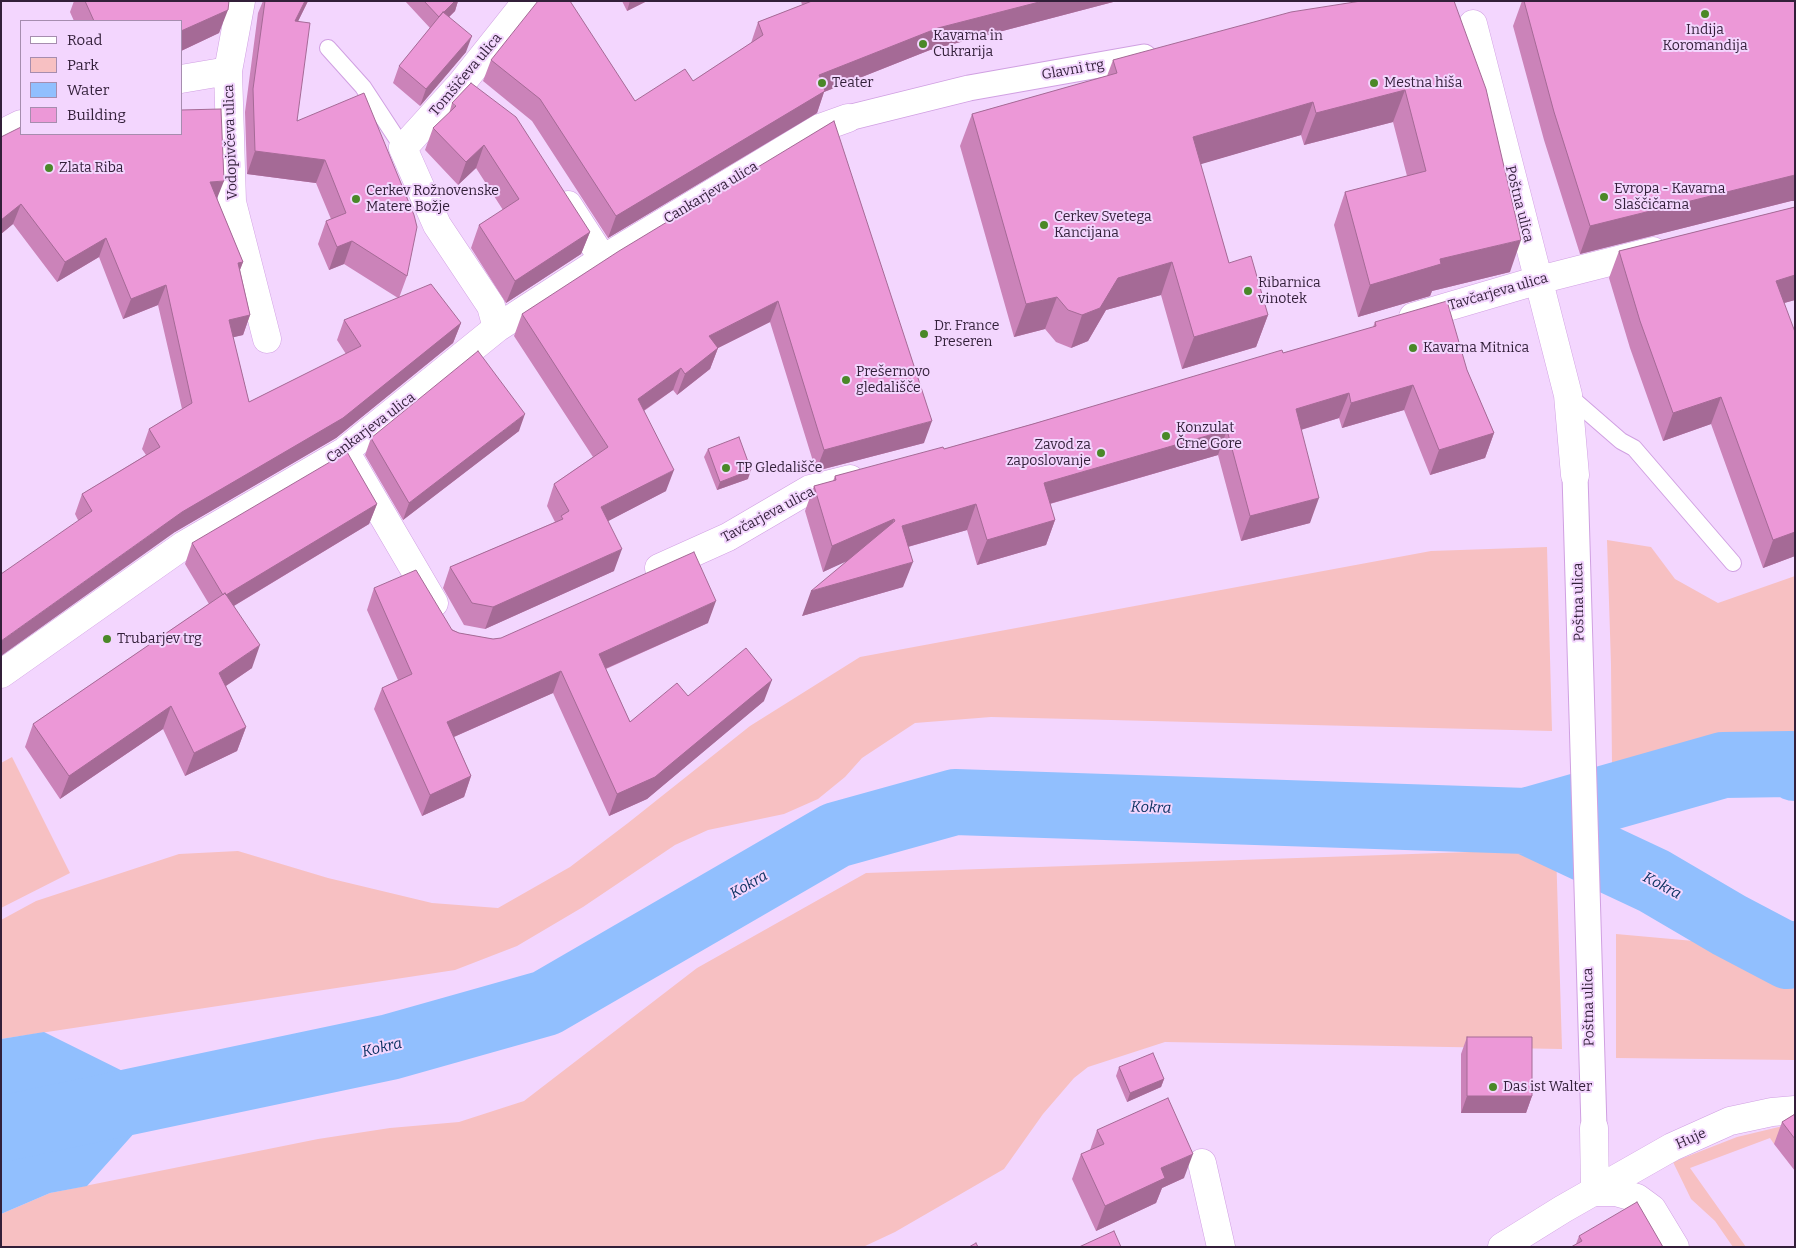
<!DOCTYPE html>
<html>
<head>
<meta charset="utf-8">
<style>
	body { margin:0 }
	#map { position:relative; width:1796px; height:1248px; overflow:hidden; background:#f3d6fe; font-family:Bitter,serif }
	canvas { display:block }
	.frame { position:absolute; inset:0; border:2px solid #321f39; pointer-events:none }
	.legend { position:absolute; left:20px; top:20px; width:162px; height:115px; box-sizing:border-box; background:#f3d6fe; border:1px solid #a68daf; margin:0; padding:6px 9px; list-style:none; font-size:15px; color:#321f39 }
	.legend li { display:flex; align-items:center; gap:10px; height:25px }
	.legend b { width:25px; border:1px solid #a68daf }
</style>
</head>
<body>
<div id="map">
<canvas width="1796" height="1248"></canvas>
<div class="frame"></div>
<ul class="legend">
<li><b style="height:6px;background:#fff"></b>Road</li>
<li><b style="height:14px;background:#f7c0c2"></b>Park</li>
<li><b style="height:14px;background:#91bffe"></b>Water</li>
<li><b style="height:14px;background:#ec98d7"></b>Building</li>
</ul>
</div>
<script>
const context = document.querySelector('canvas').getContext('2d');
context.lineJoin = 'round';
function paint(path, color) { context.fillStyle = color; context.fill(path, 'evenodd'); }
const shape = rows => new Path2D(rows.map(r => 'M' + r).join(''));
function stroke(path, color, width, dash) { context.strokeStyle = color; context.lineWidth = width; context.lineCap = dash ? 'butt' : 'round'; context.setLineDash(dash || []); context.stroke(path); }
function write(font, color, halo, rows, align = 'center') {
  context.font = font + ' Bitter,serif'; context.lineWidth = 4; context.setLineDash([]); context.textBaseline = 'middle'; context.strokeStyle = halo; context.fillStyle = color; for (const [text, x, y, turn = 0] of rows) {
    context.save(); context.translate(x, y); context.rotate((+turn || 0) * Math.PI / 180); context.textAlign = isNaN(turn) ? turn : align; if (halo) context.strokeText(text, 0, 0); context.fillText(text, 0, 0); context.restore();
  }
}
paint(shape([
	[1607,540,1651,547,1675,579,1718,603,1795,576,1795,741,1782,744,1760,761,1709,767,1612,766,1611,664],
	[1547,547,1552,731,991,717,915,723,862,758,845,777,818,799,784,814,708,830,675,845,583,907,517,946,455,970,1,1039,1,920,36,901,179,854,238,851,328,878,432,903,498,908,570,867,628,823,750,726,860,657,1431,551],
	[12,757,70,873,1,908,1,763],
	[1556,849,1562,1049,1165,1042,1088,1067,1074,1078,1043,1114,1004,1169,895,1232,863,1247,1,1247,1,1214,50,1193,318,1139,390,1128,459,1122,524,1101,697,968,866,873],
	[1616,934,1783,949,1795,945,1795,1060,1616,1058],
	[1783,1126,1795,1131,1774,1144,1770,1138,1690,1168,1746,1247,1733,1247,1715,1221,1691,1199,1673,1162,1737,1137]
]), '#f7c0c2');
paint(shape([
	[44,1032,169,1094,87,1186,50,1193,1,1214,1,1039]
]), '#91bffe');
stroke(shape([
	[1526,821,1654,881,1729,925,1788,956,1795,954],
	[1,1129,390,1047,546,1003,836,835,955,802,1526,821,1723,765,1791,764,1795,768]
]), '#91bffe', 66);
const service = shape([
	[328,48,363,87,403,148],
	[1568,395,1621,441,1634,448,1733,563]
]);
const pedestrian = shape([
	[848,118,969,88,1144,57],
	[1575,475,1594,1128]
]);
const minor = shape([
	[241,1,228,71,232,202,267,339],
	[1473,24,1568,395,1575,475],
	[181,79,228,71],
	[1,134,21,124],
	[568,205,603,259],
	[1413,317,1539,280,1653,251],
	[497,328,491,306,437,225,403,148,461,84,527,1],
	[345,451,434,603],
	[659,568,728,537,810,489,850,479],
	[1,674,184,545,345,451,497,328,603,259,820,128,848,118],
	[1594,1128,1595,1192],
	[1202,1163,1221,1247],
	[1595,1192,1616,1192,1637,1198,1652,1209,1675,1247],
	[1502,1247,1563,1209,1672,1147,1730,1121,1772,1112,1795,1110]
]);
stroke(service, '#d0a0e2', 18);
stroke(pedestrian, '#d0a0e2', 27);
stroke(minor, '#d0a0e2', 29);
stroke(service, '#fff', 16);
stroke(pedestrian, '#fff', 25);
stroke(minor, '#fff', 28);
paint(shape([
	[74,1,229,1,219,33,181,51,181,21,74,21,70,12],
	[263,1,308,1,298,21,297,121,407,276,399,298,461,323,453,343,336,438,175,532,78,520,75,514,82,494,146,455,142,449,149,429,182,409,158,305,123,319,99,257,57,282,13,224,1,234,1,137,217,199,243,262,240,270,250,315,243,335,233,337,249,402,346,354,337,340,344,320,398,298,344,264,329,270,318,244,326,221,331,219,316,183,247,174,245,112,258,13],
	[405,1,458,1,455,11,449,17,466,52,420,106,393,83,399,66,430,28],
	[622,1,647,1,627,11],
	[801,1,1117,1,930,50,824,92,817,113,608,238,532,121,483,81,491,60,635,101,693,81,751,43,758,22,802,5],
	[1361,1,1510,272,1432,291,1430,296,1358,317,1334,225,1345,192,1407,176,1393,122,1304,145,1301,135,1200,164,1229,263,1268,315,1256,347,1182,369,1161,295,1106,310,1088,341,1071,348,1056,342,1045,329,1014,337,960,146,972,114,1107,76,1113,60],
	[1522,1,1795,1,1791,201,1580,254,1544,140,1513,26],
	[452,103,590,232,581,254,506,303,471,248,479,225,503,210,476,168,458,185,425,150,433,128,449,114],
	[834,121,924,443,816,471,770,322,718,348,710,369,677,395,673,390,644,411,666,491,608,521,614,571,485,629,464,625,443,588,450,567,555,522,547,506,554,484,593,457,514,336,522,314],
	[1795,207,1795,300,1784,303,1795,556,1763,568,1711,424,1663,441,1630,348,1609,278,1619,251],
	[1375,322,1467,370,1494,433,1485,458,1430,475,1404,410,1342,428,1339,418,1301,430,1310,523,1241,541,1218,455,1050,504,1055,520,1046,545,977,565,967,530,908,547,903,587,802,616,847,560,823,572,805,511,814,486,833,481,835,476,944,449,1283,353,1373,327],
	[519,431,403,520,365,455,371,438],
	[708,449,748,479,717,490,704,457],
	[377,504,369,524,234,606,252,668,226,686,246,727,237,751,185,776,163,729,60,799,25,747,33,724,209,604,185,564,192,543],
	[374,588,459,633,493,639,708,623,606,669,630,722,688,696,764,701,647,799,609,816,553,693,454,737,471,776,464,797,422,816,374,709,382,688,398,680,367,610],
	[1467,1037,1532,1096,1526,1113,1461,1113,1461,1054],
	[1119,1067,1164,1079,1161,1087,1127,1102,1116,1076],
	[1795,1114,1795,1171,1774,1144,1782,1122],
	[1097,1130,1184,1178,1162,1188,1156,1203,1096,1231,1072,1179,1081,1154,1090,1150],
	[1579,1236,1663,1247,1576,1244]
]), '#cb83b9');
paint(shape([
	[305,1,308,1,287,44,295,21],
	[455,1,458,1,455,11,434,32,439,17],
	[630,1,647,1,627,11],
	[1043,1,1117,1,930,50,824,92,817,113,608,238,616,216,819,75,938,28],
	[228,10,219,33,181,51,181,31],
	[472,36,466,52,420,106,426,89],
	[1405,90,1393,122,1304,145,1316,113],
	[1313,102,1301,135,1181,170,1193,137],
	[484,145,476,168,458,185,466,162],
	[255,151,325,160,316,183,247,174],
	[1795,175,1795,201,1791,201,1580,254,1590,226],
	[224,181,216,201,210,182],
	[21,204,13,224,1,234,1,220],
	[590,232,581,254,506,303,515,281],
	[106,238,99,257,57,282,65,262],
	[1521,240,1510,272,1432,291,1430,296,1358,317,1370,285,1440,259],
	[352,241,344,264,329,270,337,247],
	[243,262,235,282,238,263],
	[1172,262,1161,295,1106,310,1088,341,1071,348,1082,315,1118,278],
	[1795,275,1795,300,1766,308,1776,281],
	[166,285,158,305,123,319,131,299],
	[1057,297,1045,329,1014,337,1026,304],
	[778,301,770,322,718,348,710,369,677,395,685,374,709,336],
	[250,315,243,335,222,340,229,320],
	[1268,315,1256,347,1182,369,1194,337],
	[461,323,453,343,336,438,175,532,1,656,1,641,182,512],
	[681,368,673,390,630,420,638,399],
	[1413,385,1404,410,1342,428,1351,403],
	[1349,393,1339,418,1287,434,1296,409],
	[1721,397,1711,424,1663,441,1673,413],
	[525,414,519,431,403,520,409,503],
	[932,421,924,443,816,471,824,450],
	[1227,430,1218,455,1035,508,1044,483],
	[1494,433,1485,458,1430,475,1439,450],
	[674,470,666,491,593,529,601,507],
	[751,470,748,479,717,490,720,482],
	[1319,498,1310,523,1241,541,1250,516],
	[377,504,369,524,217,616,224,596],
	[976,504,967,530,893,551,902,526],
	[894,519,885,544,823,572,832,546],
	[1055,520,1046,545,977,565,987,540],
	[1795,532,1795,556,1763,568,1773,540],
	[622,549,614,571,485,629,493,607],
	[913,562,903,587,802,616,811,591],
	[716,601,708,623,591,675,599,654],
	[260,645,252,668,211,696,219,673],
	[561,671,553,693,440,743,447,722],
	[772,680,764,701,647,799,609,816,617,794],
	[171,706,163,729,60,799,69,776],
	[246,727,237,751,185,776,194,753],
	[471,776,464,797,422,816,430,795],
	[1164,1079,1161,1087,1127,1102,1130,1093],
	[1467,1096,1532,1096,1526,1113,1461,1113],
	[1193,1154,1184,1178,1162,1188,1156,1203,1096,1231,1105,1206,1161,1168]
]), '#a56a96');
const building = shape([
	[85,1,229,1,228,10,181,31,181,21,94,21,85,1],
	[265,1,305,1,295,21,310,23,297,121,364,93,414,215,417,227,407,276,352,241,337,247,326,221,346,213,325,160,255,151,253,89,265,1],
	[424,1,455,1,444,12,443,12,439,17,424,1],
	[538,1,570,1,635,101,685,69,693,81,763,35,758,22,812,1,1043,1,938,28,819,75,825,91,616,216,540,99,491,60,538,1],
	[1361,1,1454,1,1486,89,1521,240,1440,259,1441,264,1370,285,1345,192,1426,171,1405,90,1316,113,1313,102,1193,137,1229,263,1251,256,1268,315,1194,337,1172,262,1118,278,1100,308,1082,315,1068,310,1057,297,1026,304,972,114,1117,73,1113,60,1291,12,1361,1],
	[1524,1,1795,1,1795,175,1590,226,1554,112,1524,1],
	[443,12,472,36,426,89,399,66,443,12],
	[471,83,516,117,590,232,515,281,479,225,519,199,484,145,466,162,433,128,456,106,452,103,471,83],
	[221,109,224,181,210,182,243,262,238,263,250,315,229,320,249,402,361,346,344,320,431,284,461,323,343,418,182,512,1,641,1,574,92,511,82,494,160,447,149,429,192,403,166,285,131,299,106,238,65,262,21,204,1,220,1,137,21,127,21,134,181,134,181,110,221,109],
	[834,121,932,421,824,450,778,301,709,336,718,348,685,374,681,368,638,399,674,470,601,507,622,549,493,607,472,603,450,567,563,519,561,516,569,511,554,484,608,447,522,314,619,251,834,121],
	[1795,207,1795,275,1776,281,1795,332,1795,532,1773,540,1721,397,1673,413,1640,321,1619,251,1795,207],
	[1447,301,1467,370,1494,433,1439,450,1413,385,1351,403,1349,393,1296,409,1319,498,1250,516,1227,430,1044,483,1055,520,987,540,976,504,902,526,913,562,811,591,895,521,894,519,832,546,814,486,836,480,835,476,943,447,944,449,1033,424,1282,350,1283,353,1376,326,1375,322,1447,301],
	[478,351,525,414,409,503,371,438,478,351],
	[739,437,751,470,720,482,708,449,739,437],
	[347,452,377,504,226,595,225,593,223,595,192,543,347,452],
	[694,552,716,601,599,654,630,722,677,683,688,696,746,648,772,680,655,777,617,794,561,671,447,722,471,776,430,795,382,688,412,674,374,588,416,570,452,630,459,633,493,639,501,638,694,552],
	[225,593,260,645,219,673,246,727,194,753,171,706,69,776,33,724,225,593],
	[1467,1037,1532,1037,1532,1096,1467,1096,1467,1037],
	[1153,1053,1164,1079,1130,1093,1119,1067,1153,1053],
	[1168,1098,1193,1154,1161,1168,1165,1178,1105,1206,1081,1154,1104,1144,1097,1130,1168,1098],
	[1795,1114,1795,1139,1782,1122,1795,1114],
	[1637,1202,1663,1247,1571,1247,1582,1241,1579,1236,1637,1202],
	[1114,1231,1121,1247,1079,1247,1114,1231],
	[976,1243,978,1247,969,1247,976,1243]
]);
paint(building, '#ec98d7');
stroke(building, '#a56a96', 1);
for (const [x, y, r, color] of [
	[1705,14,5,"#4a8828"],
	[923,44,5,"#4a8828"],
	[822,83,5,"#4a8828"],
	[1374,83,5,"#4a8828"],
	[49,168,5,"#4a8828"],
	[1604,197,5,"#4a8828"],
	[356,199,5,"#4a8828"],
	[1044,225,5,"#4a8828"],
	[1248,291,5,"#4a8828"],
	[924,334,5,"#4a8828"],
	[1413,348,5,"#4a8828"],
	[846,380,5,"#4a8828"],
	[1166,436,5,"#4a8828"],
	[1101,453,5,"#4a8828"],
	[726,468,5,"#4a8828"],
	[107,639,5,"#4a8828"],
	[1493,1087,5,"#4a8828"]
]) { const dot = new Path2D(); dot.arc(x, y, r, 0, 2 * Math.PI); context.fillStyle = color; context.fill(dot); stroke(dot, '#f3d6fe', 2); }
write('14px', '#321f39', '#f3d6fe', [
	["Indija",1705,30,"center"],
	["Koromandija",1705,46,"center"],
	["Kavarna in",933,36],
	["Cukrarija",933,52],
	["Teater",832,83],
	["Mestna hiša",1384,83],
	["Zlata Riba",59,168],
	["Evropa - Kavarna",1614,189],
	["Slaščičarna",1614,205],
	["Cerkev Rožnovenske",366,191],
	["Matere Božje",366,207],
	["Cerkev Svetega",1054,217],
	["Kancijana",1054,233],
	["Ribarnica",1258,283],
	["vinotek",1258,299],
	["Dr. France",934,326],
	["Preseren",934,342],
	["Kavarna Mitnica",1423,348],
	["Prešernovo",856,372],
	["gledališče",856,388],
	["Konzulat",1176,428],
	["Črne Gore",1176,444],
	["Zavod za",1091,445,"right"],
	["zaposlovanje",1091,461,"right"],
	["TP Gledališče",736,468],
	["Trubarjev trg",117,639],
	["Das ist Walter",1503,1087]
], 'left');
write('14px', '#321f39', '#f3d6fe', [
	["Glavni trg",1073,70,-10],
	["Tomšičeva ulica",466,75,-50],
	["Vodopivčeva ulica",231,142,-92],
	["Cankarjeva ulica",711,193,-31],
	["Poštna ulica",1519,204,76],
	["Tavčarjeva ulica",1498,292,-16],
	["Cankarjeva ulica",371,428,-37],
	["Tavčarjeva ulica",768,515,-28],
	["Poštna ulica",1579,602,-91],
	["Poštna ulica",1589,1007,-91],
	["Huje",1691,1139,-24]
]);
write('italic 15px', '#0b3161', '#f3d6fe', [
	["Kokra",1151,808,2],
	["Kokra",749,885,-30],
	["Kokra",1662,886,28],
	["Kokra",382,1048,-13]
]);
</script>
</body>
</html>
